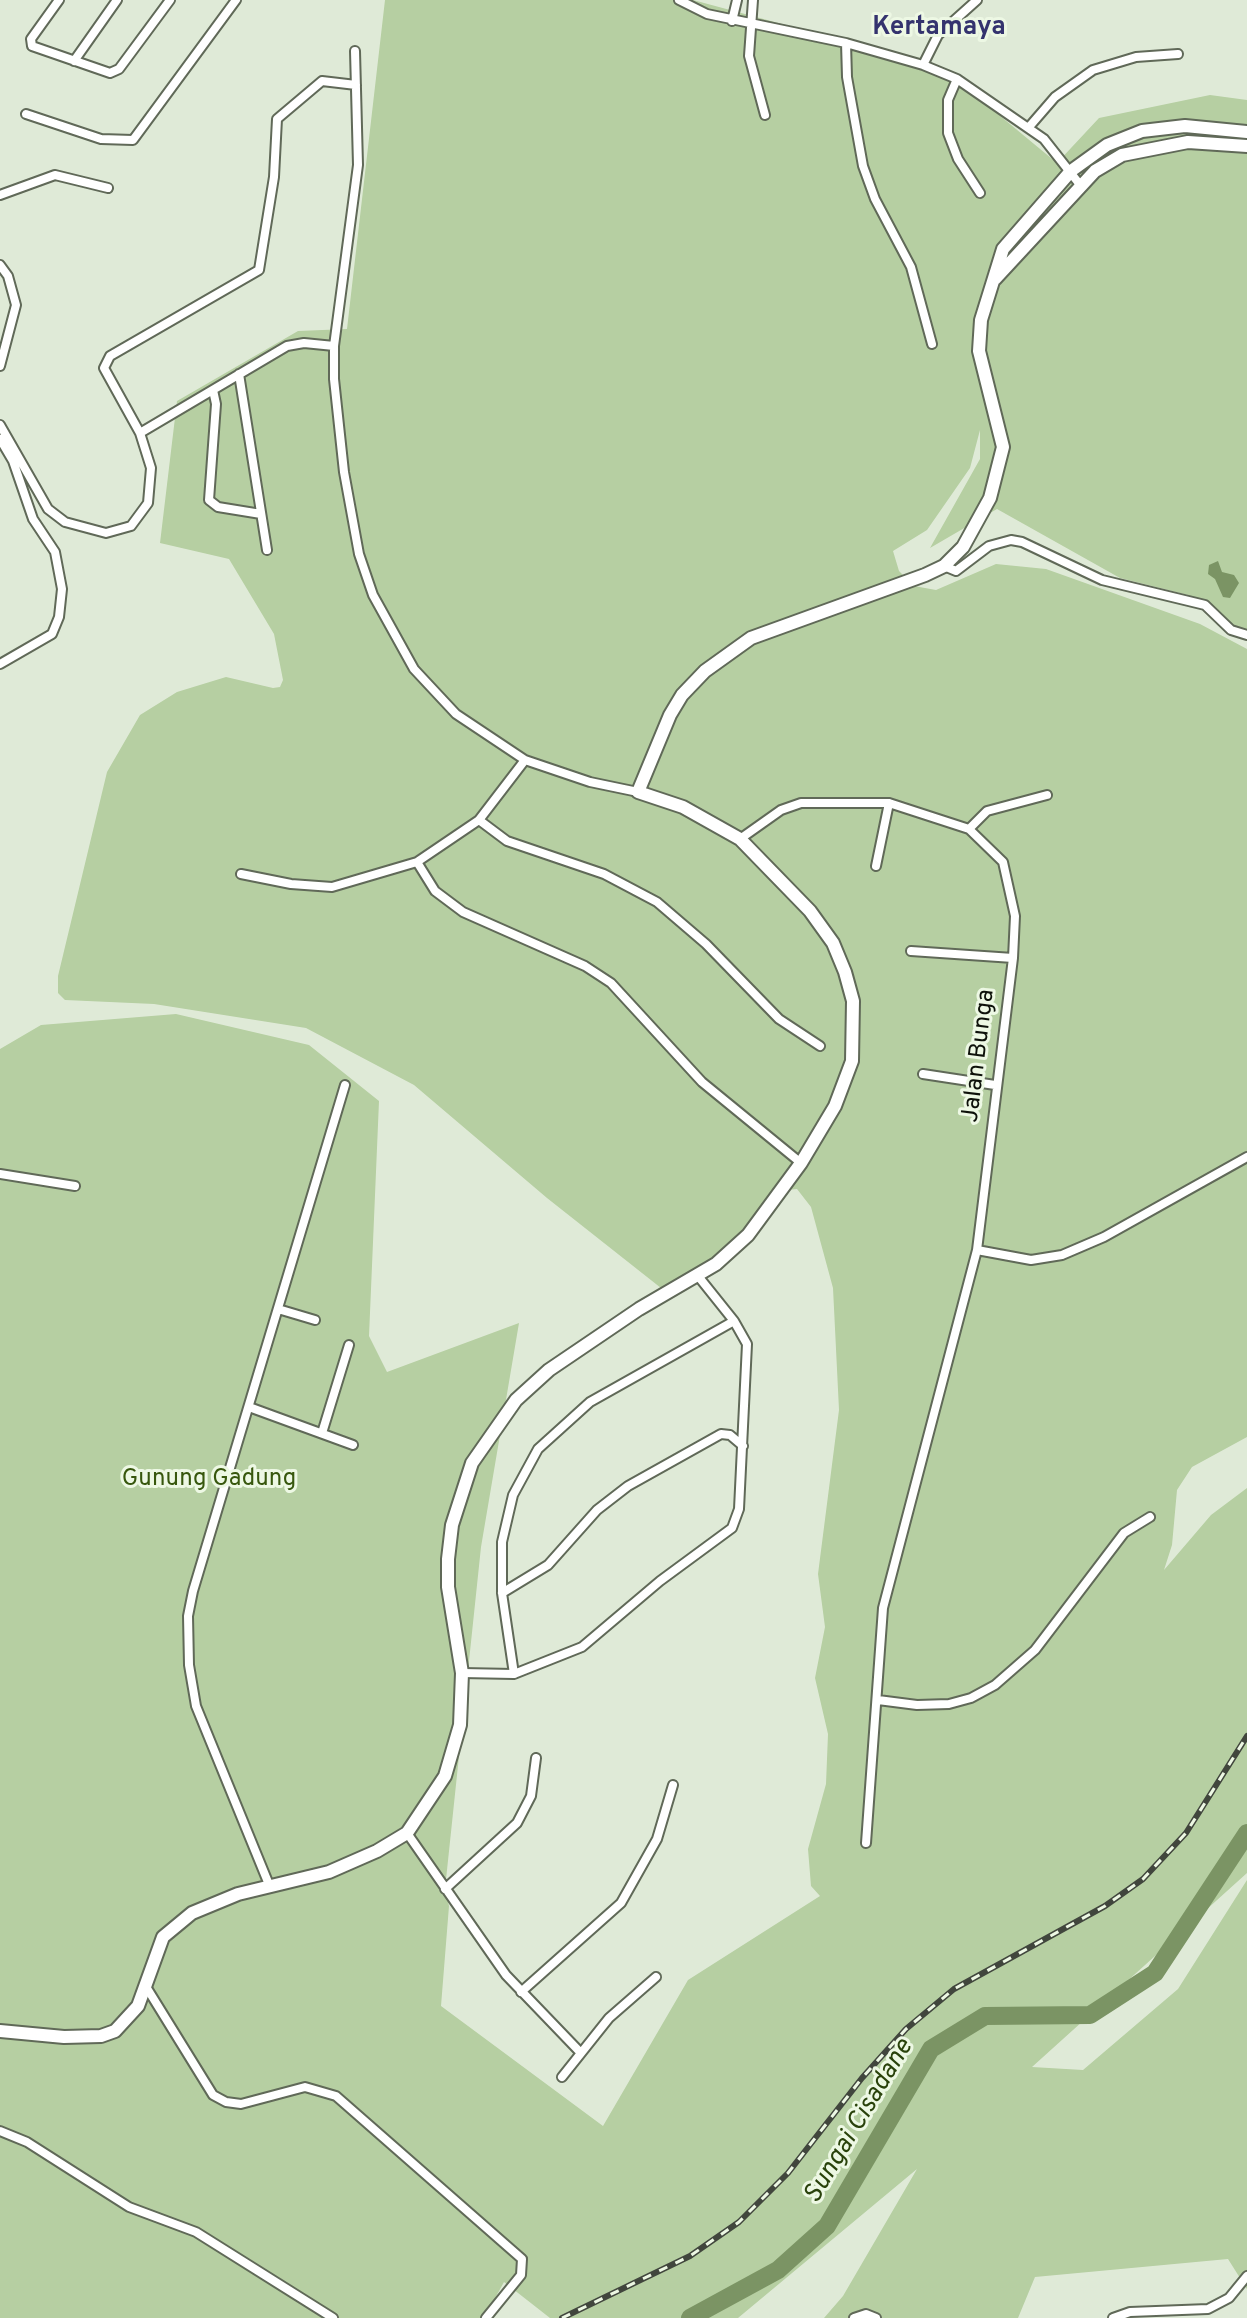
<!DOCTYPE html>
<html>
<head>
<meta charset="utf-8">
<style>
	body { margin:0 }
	canvas { display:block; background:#dfead7 }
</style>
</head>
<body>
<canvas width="1247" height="2318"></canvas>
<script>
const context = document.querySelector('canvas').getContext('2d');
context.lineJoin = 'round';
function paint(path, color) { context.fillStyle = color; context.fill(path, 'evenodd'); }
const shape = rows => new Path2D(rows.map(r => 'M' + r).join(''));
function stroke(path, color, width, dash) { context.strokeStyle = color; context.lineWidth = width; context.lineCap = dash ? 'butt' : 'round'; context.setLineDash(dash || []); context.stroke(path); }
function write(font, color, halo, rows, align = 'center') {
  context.font = font + ' Overpass,sans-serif'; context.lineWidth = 6; context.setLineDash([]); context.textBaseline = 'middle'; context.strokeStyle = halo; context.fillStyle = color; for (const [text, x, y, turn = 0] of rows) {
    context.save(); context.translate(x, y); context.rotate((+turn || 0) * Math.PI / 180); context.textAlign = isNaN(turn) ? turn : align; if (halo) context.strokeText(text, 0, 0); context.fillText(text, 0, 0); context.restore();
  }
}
paint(shape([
	[385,0,693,0,871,48,964,86,1057,163,1099,118,1210,95,1247,100,1247,640,1188,595,1120,578,997,509,930,548,980,459,980,430,970,468,927,530,893,551,899,571,914,586,936,590,996,564,1046,569,1200,624,1247,649,1247,1437,1192,1467,1177,1490,1172,1545,1164,1570,1211,1515,1247,1488,1247,1873,1032,2067,1083,2070,1178,1989,1247,1880,1247,2289,1228,2259,1035,2277,1018,2318,824,2318,843,2296,917,2169,738,2318,550,2318,504,2282,484,2318,0,2318,0,1049,41,1025,176,1014,309,1045,379,1101,369,1336,387,1372,519,1323,481,1547,445,1889,449,1906,441,2006,603,2126,688,1980,820,1896,811,1886,808,1849,826,1784,828,1734,815,1678,825,1627,818,1574,839,1410,833,1288,811,1207,797,1189,787,1190,715,1271,685,1291,675,1293,661,1288,547,1198,414,1085,306,1028,154,1004,65,1000,58,993,58,976,107,772,140,715,177,692,226,677,273,688,280,687,283,680,274,634,229,559,160,543,177,401,298,331,347,329]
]), '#b6cfa2');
paint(shape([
	[1218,561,1222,572,1234,575,1239,583,1230,598,1223,597,1215,579,1208,574,1209,565]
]), '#7b9464');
stroke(shape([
	[690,2318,778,2270,827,2226,931,2049,985,2016,1090,2015,1155,1973,1247,1833]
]), '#7b9464', 18);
const street = shape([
	[59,0,31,39,32,46,110,73,119,69,170,0],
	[679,0,707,14,846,43,923,65,957,79,1044,139,1081,186],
	[753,0,749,56,765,115],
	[732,21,737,0],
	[846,43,847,77,863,166,875,199,911,267,932,344],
	[355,51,358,165,334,346,334,379,344,472,359,554,373,595,414,669,456,714,525,760,590,782,638,792],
	[74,61,117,0],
	[923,65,938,35,977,0],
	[957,79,948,100,948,133,958,159,980,193],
	[26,114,101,139,133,140,236,0],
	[1029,127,1055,97,1093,70,1136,57,1178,54],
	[0,195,55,175,108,188],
	[0,265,8,276,16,305,0,366],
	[334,346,304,343,287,346,140,433,104,368,110,356,259,270,274,177,277,119,322,81,356,85],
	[239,374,267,550],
	[213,390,216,404,209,500,218,507,261,514],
	[0,425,48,509,65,522,106,533,131,526,148,503,151,468,140,433],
	[0,439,13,461,33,519,55,552,62,589,59,617,52,634,0,664],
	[944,566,956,571,989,546,1011,540,1022,542,1102,580,1205,605,1231,630,1247,635],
	[479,820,507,841,604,874,657,902,706,944,779,1019,820,1046],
	[969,829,987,811,1047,795],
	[740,839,781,810,801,803,889,803,969,829,1003,862,1015,916,1013,958,977,1250,1031,1260,1062,1255,1104,1237,1247,1157],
	[417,862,435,891,463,912,585,966,611,983,702,1082,801,1163],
	[876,866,889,803],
	[241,874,291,884,332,887,417,862,479,820,525,760],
	[911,951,1013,958],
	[923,1074,995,1085],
	[0,1174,75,1186],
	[278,1309,315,1320],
	[249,1407,353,1445],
	[322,1433,349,1345],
	[502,1593,548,1565,597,1510,628,1486,721,1434,730,1435,743,1446],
	[462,1673,514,1674,582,1647,660,1581,732,1528,739,1509,747,1344,734,1321,698,1276],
	[514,1674,502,1593,502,1542,513,1495,538,1449,590,1402,734,1321],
	[878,1700,917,1705,949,1704,971,1698,995,1685,1035,1650,1124,1533,1150,1517],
	[407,1833,506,1975,579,2051],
	[866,1843,883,1608,977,1250],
	[270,1887,196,1706,189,1665,188,1616,193,1591,345,1085],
	[445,1889,517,1823,531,1796,536,1758],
	[145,1985,213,2095,226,2102,241,2104,305,2087,336,2096,522,2259,521,2275,486,2318],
	[521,1992,621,1903,657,1839,673,1785],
	[562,2077,609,2018,656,1977],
	[0,2131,27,2142,129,2207,196,2232,333,2318],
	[854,2318,866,2314,876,2318],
	[1113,2318,1130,2312,1208,2309,1229,2298,1247,2276]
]);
const secondary = shape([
	[995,279,1095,171,1122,155,1188,142,1247,146],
	[0,2031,64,2037,101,2036,115,2031,138,2006,163,1937,192,1913,238,1894,329,1872,377,1851,407,1833,445,1776,460,1725,462,1673,448,1587,448,1559,452,1525,472,1463,516,1400,549,1370,639,1309,716,1264,748,1235,801,1163,835,1106,852,1061,853,1001,845,972,833,943,810,911,740,839,683,807,638,792,670,715,682,695,705,671,751,638,925,575,944,566,963,547,990,498,1003,447,979,351,981,320,1003,249,1071,171,1107,145,1142,131,1185,126,1247,132]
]);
stroke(street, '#606958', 12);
stroke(secondary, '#606958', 16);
stroke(street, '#fff', 8);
stroke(secondary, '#fff', 12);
const rail = shape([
	[562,2318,690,2256,739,2222,788,2173,862,2078,906,2029,954,1989,1105,1906,1143,1879,1186,1833,1247,1736]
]);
stroke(rail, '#41463d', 6);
stroke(rail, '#edf8e4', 3, [9]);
write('24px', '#0d110a', '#edf8e4', [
	["Jalan Bunga",980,1056,-83]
]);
write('24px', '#37570d', '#edf8e4', [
	["Gunung Gadung",209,1480]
]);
write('bold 26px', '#34336e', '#edf8e4', [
	["Kertamaya",939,29]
]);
write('italic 26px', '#29420b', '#edf8e4', [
	["Sungai Cisadane",860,2122,-59]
]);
</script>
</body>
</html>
